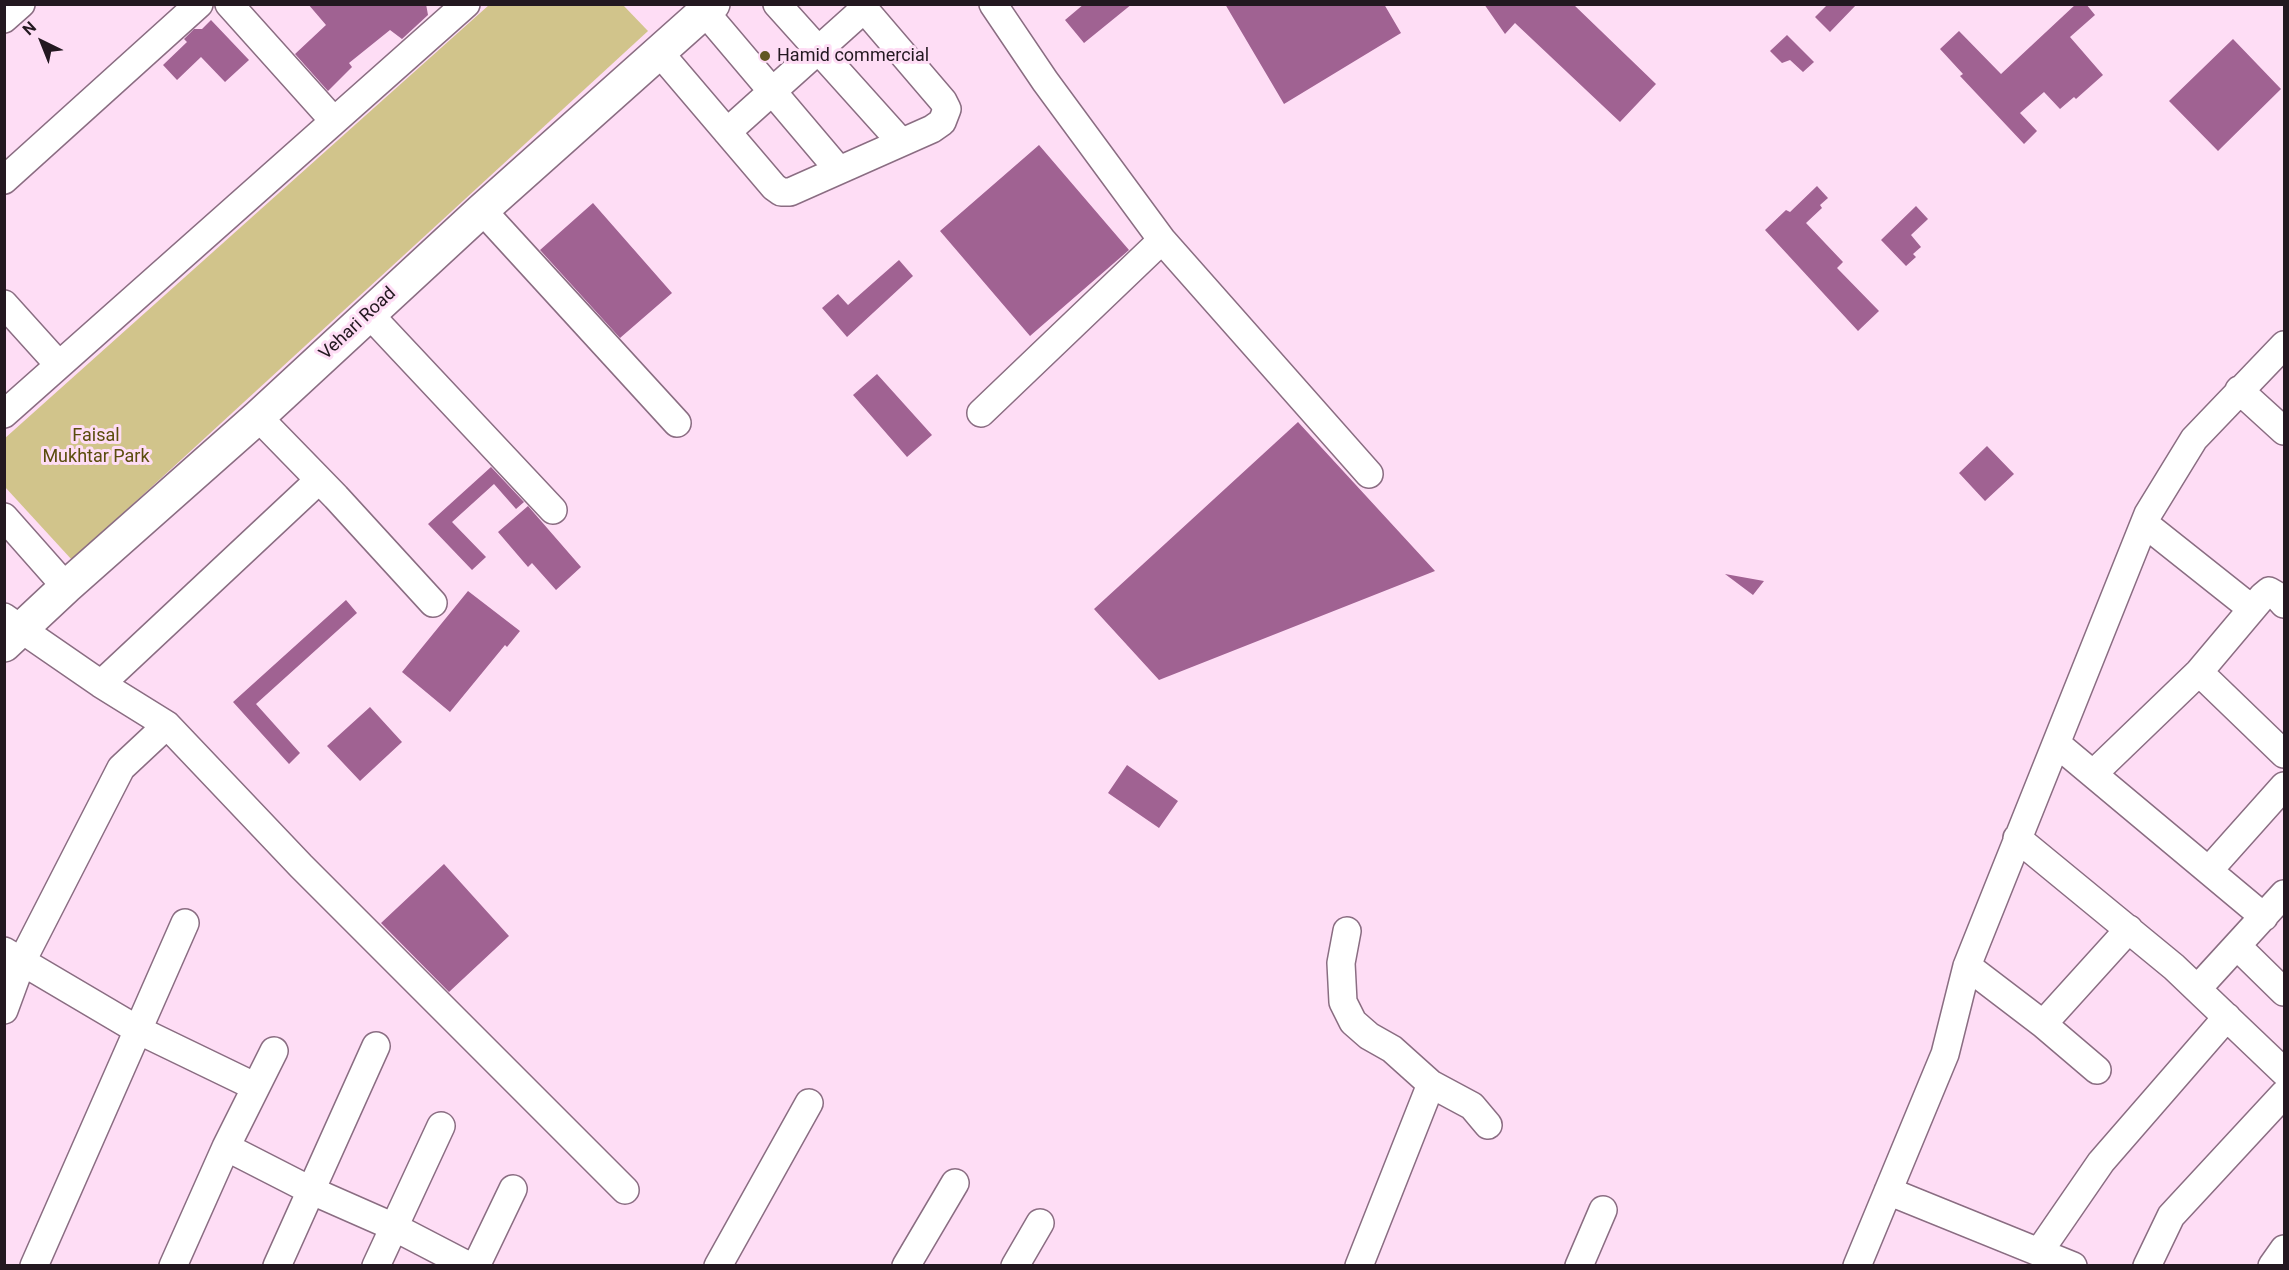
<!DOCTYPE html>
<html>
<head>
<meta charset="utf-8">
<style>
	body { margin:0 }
	#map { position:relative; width:2289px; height:1270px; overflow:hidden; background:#feddf5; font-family:Roboto,sans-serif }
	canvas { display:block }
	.frame { position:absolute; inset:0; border:6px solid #231820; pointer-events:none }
	.north { position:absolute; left:12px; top:12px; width:60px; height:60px; -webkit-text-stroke:4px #feddf5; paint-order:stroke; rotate:317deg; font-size:16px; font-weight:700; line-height:24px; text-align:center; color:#231820 }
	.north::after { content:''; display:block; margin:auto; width:21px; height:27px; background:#231820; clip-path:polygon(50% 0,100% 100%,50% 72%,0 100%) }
</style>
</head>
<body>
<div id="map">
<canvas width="2289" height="1270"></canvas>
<div class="frame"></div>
<div class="north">N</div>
</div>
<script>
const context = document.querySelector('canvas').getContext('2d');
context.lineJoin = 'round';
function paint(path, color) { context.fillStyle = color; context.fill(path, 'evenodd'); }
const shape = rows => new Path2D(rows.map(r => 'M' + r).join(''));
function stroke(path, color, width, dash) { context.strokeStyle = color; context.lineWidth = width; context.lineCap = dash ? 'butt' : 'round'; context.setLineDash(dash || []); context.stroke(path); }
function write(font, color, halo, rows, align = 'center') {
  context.font = font + ' Roboto,sans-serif'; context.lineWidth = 6; context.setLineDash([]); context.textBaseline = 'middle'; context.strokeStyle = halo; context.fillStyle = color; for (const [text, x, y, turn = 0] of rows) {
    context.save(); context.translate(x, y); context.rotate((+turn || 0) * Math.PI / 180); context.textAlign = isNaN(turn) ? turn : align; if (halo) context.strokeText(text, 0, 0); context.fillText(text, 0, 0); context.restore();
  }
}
paint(shape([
	[489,5,623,5,648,31,72,560,5,487,4,439]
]), '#d1c48b');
paint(shape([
	[308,4,426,4,428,15,402,39,390,30,349,63,352,67,328,91,295,54,326,25],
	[1084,4,1132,4,1084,43,1065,20],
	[1225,4,1384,4,1401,33,1284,104],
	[1484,4,1573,4,1656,84,1620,122,1515,23,1505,34],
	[1828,4,1857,4,1830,32,1815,17],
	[2076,4,2086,4,2095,15,2070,37,2103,75,2076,99,2074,97,2060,109,2044,92,2020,113,2037,131,2024,144,1960,76,1963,74,1940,49,1959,31,2001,74],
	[211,20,249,60,225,82,201,57,177,80,163,65,187,42,184,39,194,29,202,29],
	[1787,35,1814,62,1803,72,1790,60,1782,63,1770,51],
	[2233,39,2281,89,2218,151,2169,101],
	[1039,145,1129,250,1030,336,940,231],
	[1817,186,1828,198,1820,205,1822,208,1806,223,1843,262,1837,268,1879,311,1858,331,1765,230,1786,210,1790,212],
	[593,203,672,293,620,338,540,250],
	[1916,206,1928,219,1911,235,1921,247,1913,254,1916,257,1906,266,1881,240],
	[899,260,913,276,847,337,822,308,838,294,848,305],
	[877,374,932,435,907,457,853,395],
	[1298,422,1435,571,1159,680,1094,609],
	[1987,446,2014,474,1985,501,1959,473],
	[491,467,524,502,516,509,494,484,452,522,486,557,472,570,428,524],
	[528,506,581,567,556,590,532,563,528,567,498,532],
	[1725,574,1764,581,1753,595],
	[468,591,520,631,507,647,505,645,450,712,402,672],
	[346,600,357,613,256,704,300,753,289,764,233,702],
	[370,707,402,742,360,781,327,746],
	[1127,765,1178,801,1159,828,1108,793],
	[444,864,509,936,449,992,381,923]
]), '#a06292');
const minor = shape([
	[229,4,334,121],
	[777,4,901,142],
	[993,4,1045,81,1162,240,1369,474],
	[705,12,838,169],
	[4,19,21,4],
	[659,52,774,187,781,192,790,192,932,129,942,122,947,109,943,101,860,4],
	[727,132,864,9],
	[4,180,199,4],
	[482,210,677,423],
	[4,304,59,365],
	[369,314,553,510],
	[2239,390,2284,431],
	[981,413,1162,240],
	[4,414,466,4],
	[258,417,336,497,433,603],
	[4,517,66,587],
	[2145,524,2252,609],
	[4,617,101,684,167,725,301,866,625,1190],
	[2199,672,2284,754],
	[101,684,319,480],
	[2057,744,2264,917],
	[2094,773,2199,672,2263,596,2269,591,2276,595,2284,604],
	[2017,838,2174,967,2284,1072],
	[2210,869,2284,786],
	[1347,931,1341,963,1343,1002,1353,1022,1369,1036,1392,1049,1431,1084,1472,1106,1488,1125],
	[2237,946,2284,992],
	[4,951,138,1030,256,1087],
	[1967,966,2043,1024,2097,1070],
	[2198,988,2284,894],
	[4,1010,22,961,121,768,167,725],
	[2043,1024,2129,929],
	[226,1147,310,1190,394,1227,469,1266],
	[1888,1191,2073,1266],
	[2039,1252,2101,1162,2227,1017],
	[34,1266,185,923],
	[173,1266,226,1147,274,1051],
	[277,1266,376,1046],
	[376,1266,441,1126],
	[476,1266,513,1189],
	[718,1266,809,1103],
	[906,1266,955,1183],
	[1015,1266,1040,1223],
	[1359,1266,1431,1084],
	[1579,1266,1603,1210],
	[1857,1266,1945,1054,1967,966,2148,514,2194,439,2284,345],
	[2147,1266,2171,1216,2284,1094],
	[2272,1266,2284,1249]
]);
const major = shape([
	[4,645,66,587,258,417,482,210,713,4]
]);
stroke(minor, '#8a6d82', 30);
stroke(major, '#8a6d82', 36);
stroke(minor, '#fff', 27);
stroke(major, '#fff', 33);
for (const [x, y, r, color] of [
	[765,56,6,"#625622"]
]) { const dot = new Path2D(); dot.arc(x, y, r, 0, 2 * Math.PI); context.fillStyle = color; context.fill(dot); stroke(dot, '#feddf5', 2); }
write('18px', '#231820', '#feddf5', [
	["Hamid commercial",777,56]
], 'left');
write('18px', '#231820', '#feddf5', [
	["Vehari Road",358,324,-43]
]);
write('18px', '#5a4c0d', '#feddf5', [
	["Faisal",96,436],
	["Mukhtar Park",96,457]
]);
</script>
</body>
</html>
